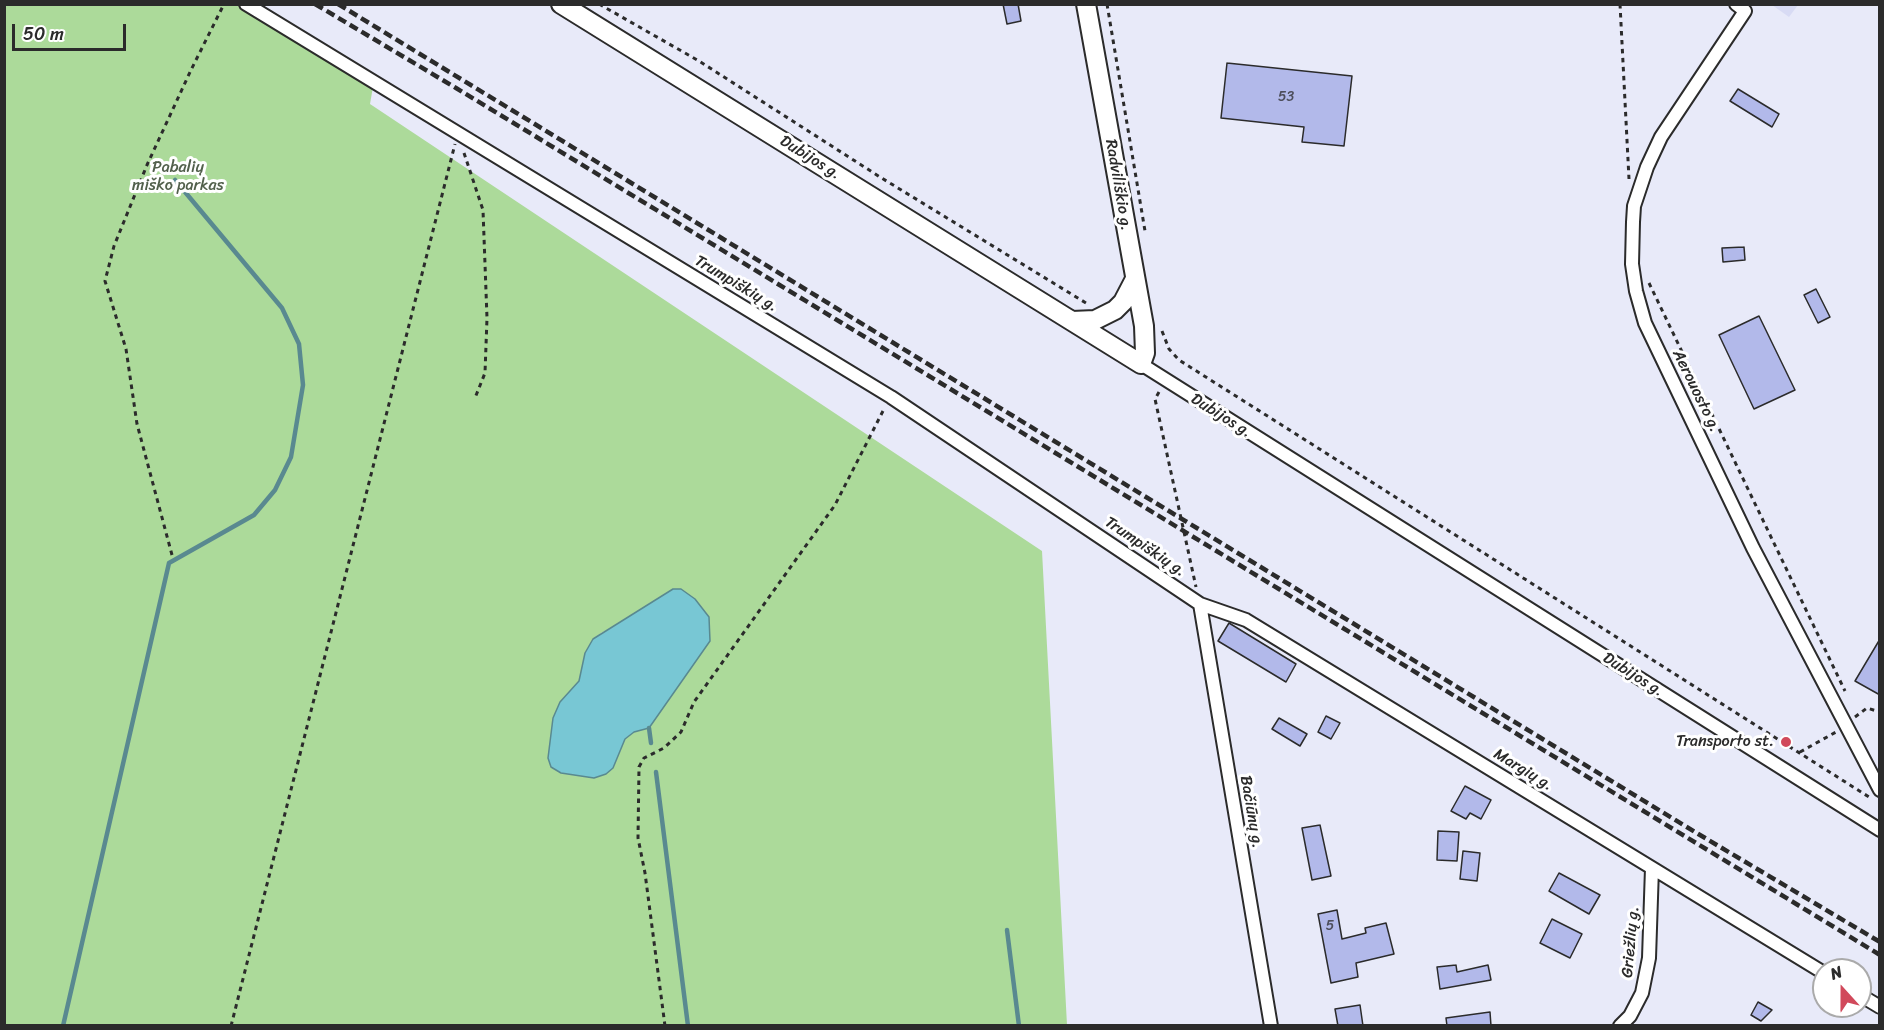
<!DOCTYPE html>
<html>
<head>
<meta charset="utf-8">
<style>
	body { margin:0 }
	#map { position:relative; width:1884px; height:1030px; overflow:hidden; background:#e8eaf9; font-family:Sriracha,sans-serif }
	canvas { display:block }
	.frame { position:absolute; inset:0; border:6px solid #2b2b2b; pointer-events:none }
	.north { position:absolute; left:1812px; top:958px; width:60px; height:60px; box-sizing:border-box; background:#fff; border:2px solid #aaa; border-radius:50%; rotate:339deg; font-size:16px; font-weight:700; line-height:24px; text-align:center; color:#2b2b2b }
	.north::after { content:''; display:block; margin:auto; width:21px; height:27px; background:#d1495b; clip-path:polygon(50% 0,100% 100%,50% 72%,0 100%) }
	.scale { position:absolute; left:12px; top:24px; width:114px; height:27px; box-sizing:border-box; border:3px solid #2b2b2b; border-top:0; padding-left:8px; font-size:18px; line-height:21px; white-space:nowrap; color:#2b2b2b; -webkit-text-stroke:4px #fff; paint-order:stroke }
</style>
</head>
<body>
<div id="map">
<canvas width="1884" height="1030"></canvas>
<div class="frame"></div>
<div class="north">N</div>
<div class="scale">50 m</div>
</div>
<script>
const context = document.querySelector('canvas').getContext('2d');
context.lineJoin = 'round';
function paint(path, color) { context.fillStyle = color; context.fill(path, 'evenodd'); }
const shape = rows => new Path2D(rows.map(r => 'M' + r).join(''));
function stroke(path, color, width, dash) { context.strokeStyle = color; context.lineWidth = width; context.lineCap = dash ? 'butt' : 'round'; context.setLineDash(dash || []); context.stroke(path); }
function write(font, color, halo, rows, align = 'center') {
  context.font = font + ' Sriracha,sans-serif'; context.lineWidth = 6; context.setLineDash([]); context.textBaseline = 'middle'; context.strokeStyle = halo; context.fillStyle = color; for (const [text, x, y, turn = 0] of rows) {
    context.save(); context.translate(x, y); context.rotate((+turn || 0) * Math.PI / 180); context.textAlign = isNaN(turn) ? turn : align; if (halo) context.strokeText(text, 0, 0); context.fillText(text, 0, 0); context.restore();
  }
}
paint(shape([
	[1772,5,1798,5,1789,17]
]), '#d8dbf4');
paint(shape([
	[5,5,246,5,374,81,370,104,1042,551,1067,1025,5,1026],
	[621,623,649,728,634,732,625,739,613,768,560,702,579,681,585,653,601,633]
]), '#acda9a');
const water = shape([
	[673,589,681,589,695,599,709,617,710,641,649,728,634,732,625,739,613,768,606,774,594,778,561,773,551,767,548,758,553,718,560,702,579,681,585,653,593,639,673,589]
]);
paint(water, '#78c7d4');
stroke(water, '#598990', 1.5);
stroke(shape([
	[649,728,651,743],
	[656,772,688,1026],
	[1007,930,1019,1026],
	[63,1026,169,563,254,515,275,490,291,457,303,385,299,344,282,308,175,180]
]), '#598990', 4.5);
const building = shape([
	[1003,4,1018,4,1021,21,1007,24,1003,4],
	[1227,63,1352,76,1344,146,1302,142,1304,127,1221,118,1227,63],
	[1738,89,1779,114,1772,127,1730,101,1738,89],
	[1744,247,1745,260,1723,262,1722,248,1744,247],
	[1816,289,1830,317,1818,323,1804,295,1816,289],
	[1759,316,1795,390,1754,409,1719,335,1759,316],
	[1229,623,1296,664,1286,682,1218,641,1229,623],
	[1880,639,1880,695,1855,681,1880,639],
	[1326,716,1340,723,1331,739,1318,732,1326,716],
	[1279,718,1307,734,1300,746,1272,729,1279,718],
	[1465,786,1491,800,1481,819,1470,813,1466,819,1451,811,1465,786],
	[1320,825,1331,876,1312,880,1302,828,1320,825],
	[1438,831,1459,832,1457,861,1437,860,1438,831],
	[1463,851,1480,853,1477,881,1460,879,1463,851],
	[1559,873,1600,895,1589,914,1549,891,1559,873],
	[1337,910,1342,939,1366,933,1365,928,1386,923,1394,954,1356,963,1358,977,1331,983,1318,914,1337,910],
	[1552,919,1582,934,1570,958,1540,943,1552,919],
	[1456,965,1457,972,1488,965,1491,980,1440,989,1437,967,1456,965],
	[1758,1002,1772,1010,1761,1021,1751,1015,1758,1002],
	[1360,1005,1363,1026,1338,1026,1335,1009,1360,1005],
	[1490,1012,1491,1026,1447,1026,1446,1018,1490,1012]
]);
paint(building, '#b2b9ea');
stroke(building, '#2b2b2b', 1.5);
const street = shape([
	[246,4,891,397,1200,604,1246,620,1824,973],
	[1736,4,1745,11,1661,137,1647,167,1634,206,1633,222,1632,264,1636,291,1645,323,1753,548,1880,790],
	[1141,364,1880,830],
	[1200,604,1271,1026],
	[1860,995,1880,1007],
	[1620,1026,1630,1016,1642,993,1649,958,1652,868]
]);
const secondary = shape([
	[561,4,1141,364,1145,353,1144,326,1086,4],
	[1072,321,1095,320,1115,310,1123,302,1135,279]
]);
stroke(street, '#2b2b2b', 16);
stroke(secondary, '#2b2b2b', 22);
stroke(shape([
	[599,4,699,61,880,177,1086,303],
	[1107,4,1145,231],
	[1620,4,1629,179],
	[464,153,483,210,487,318,485,373,475,398],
	[1649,283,1845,691],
	[1162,331,1169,349,1179,360,1869,797],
	[1159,392,1155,399,1196,587],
	[172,555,137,424,126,349,105,281,114,246,147,165,191,70,224,4],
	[1855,717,1867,708,1880,712],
	[1800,752,1836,732],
	[231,1026,455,144],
	[665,1026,645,873,638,838,639,767,644,758,664,748,681,732,694,702,835,505,884,409]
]), '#2b2b2b', 3, [4.5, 4.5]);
stroke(street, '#fff', 12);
stroke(secondary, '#fff', 18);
stroke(shape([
	[315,4,456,88,1880,955],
	[338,4,1695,832,1880,942]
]), '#2b2b2b', 4.5, [9, 4.5]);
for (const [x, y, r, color] of [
	[1786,742,6,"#d1495b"]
]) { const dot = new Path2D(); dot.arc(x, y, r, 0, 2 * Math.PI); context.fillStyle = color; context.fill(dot); stroke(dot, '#fff', 2); }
write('14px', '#4d4e5b', null, [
	["53",1286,97],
	["5",1330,926]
]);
write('16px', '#2b2b2b', '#fff', [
	["Dubijos g.",810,158,32],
	["Radviliškio g.",1118,185,80],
	["Trumpiškių g.",736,284,31],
	["Aerouosto g.",1696,391,64],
	["Dubijos g.",1221,416,32],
	["Trumpiškių g.",1145,547,34],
	["Dubijos g.",1633,675,32],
	["Margių g.",1523,770,31],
	["Bačiūnų g.",1251,812,80],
	["Griežlių g.",1631,942,-85]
]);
write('16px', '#52604c', '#fff', [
	["Pabalių",178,168],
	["miško parkas",178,186]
]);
write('16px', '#2b2b2b', '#fff', [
	["Transporto st.",1774,742]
], 'right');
</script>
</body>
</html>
